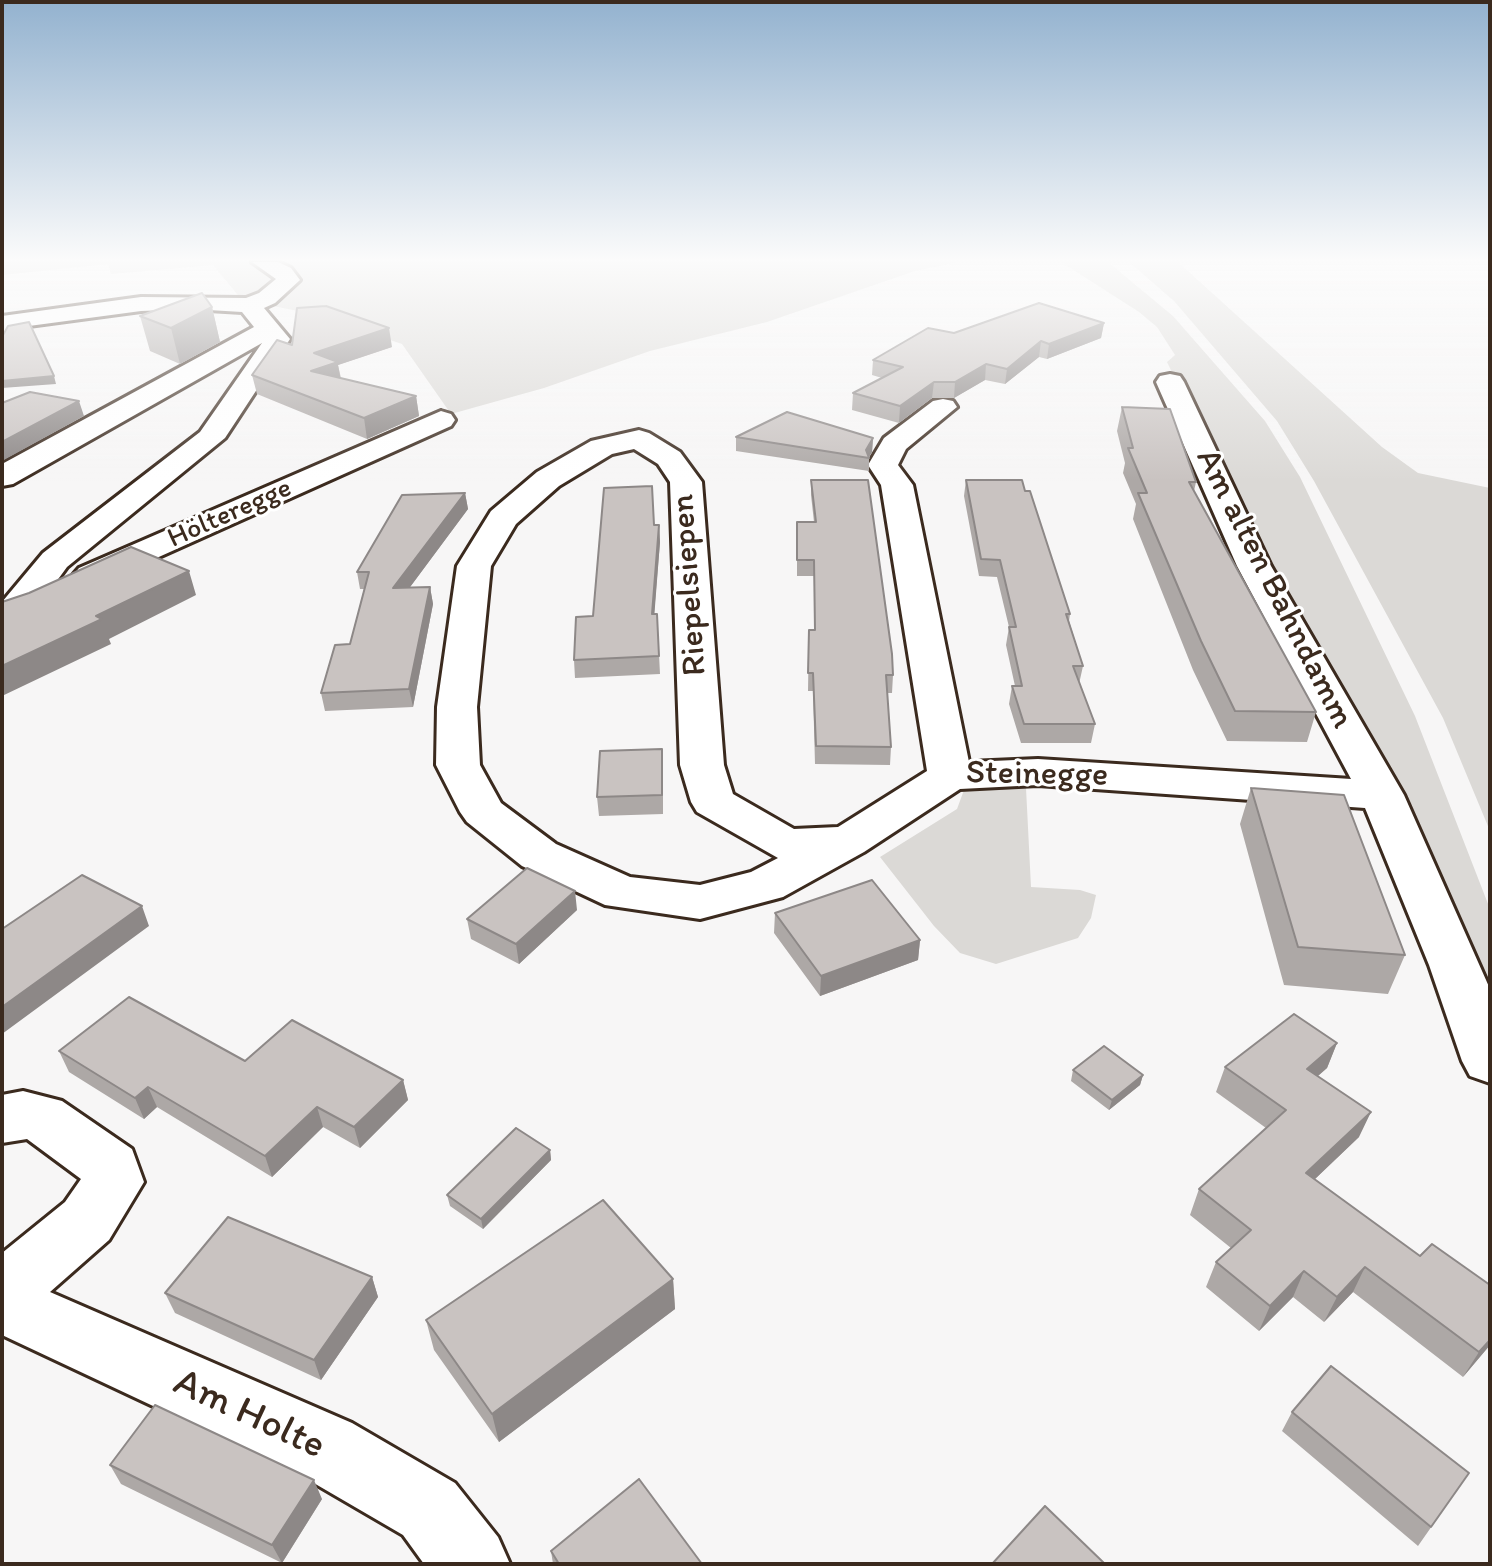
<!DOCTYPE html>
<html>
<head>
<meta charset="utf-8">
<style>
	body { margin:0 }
	#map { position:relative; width:1492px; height:1566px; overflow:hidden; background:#f7f6f6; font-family:Itim,sans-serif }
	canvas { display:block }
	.frame { position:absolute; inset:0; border:4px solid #3b2a1e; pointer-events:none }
</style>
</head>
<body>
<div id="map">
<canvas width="1492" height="1566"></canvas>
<div class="frame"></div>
</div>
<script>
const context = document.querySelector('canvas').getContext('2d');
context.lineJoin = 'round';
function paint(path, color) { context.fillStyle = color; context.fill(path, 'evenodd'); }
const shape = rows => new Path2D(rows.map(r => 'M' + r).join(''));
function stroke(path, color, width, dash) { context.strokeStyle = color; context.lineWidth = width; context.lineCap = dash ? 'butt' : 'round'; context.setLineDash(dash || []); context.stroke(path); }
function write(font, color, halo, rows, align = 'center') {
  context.font = font + ' Itim,sans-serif'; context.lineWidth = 6; context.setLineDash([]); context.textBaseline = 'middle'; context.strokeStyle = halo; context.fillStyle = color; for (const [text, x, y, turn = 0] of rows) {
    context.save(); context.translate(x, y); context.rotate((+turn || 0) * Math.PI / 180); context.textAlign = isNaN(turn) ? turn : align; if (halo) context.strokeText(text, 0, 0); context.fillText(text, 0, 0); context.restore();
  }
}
paint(shape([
	[2,262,959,262,915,271,767,322,650,351,544,388,451,414,402,344,308,313,242,300,213,265,111,274,108,264,2,275],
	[1061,262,1108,262,1173,316,1265,421,1300,477,1415,716,1490,909,1490,1034,1167,362,1175,355,1157,327,1139,312],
	[1129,262,1178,262,1382,447,1418,473,1490,488,1490,831,1443,718,1314,481,1277,421,1174,301],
	[1026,788,1031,887,1080,890,1096,895,1091,918,1078,938,996,964,960,953,934,926,880,857,957,809,964,790]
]), '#dbd9d6');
const minor = shape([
	[252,262,278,262,291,268,300,280,275,303,264,308,290,339,225,438,67,567,32,615,2,628,2,602,43,553,200,432,262,343,13,484,2,486,2,464,254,327,242,312,192,309,141,311,14,328,2,334,2,316,141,297,246,298,259,293,276,279,252,262],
	[1170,374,1180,376,1184,382,1271,566,1404,795,1490,989,1490,1083,1470,1076,1462,1061,1429,965,1365,808,1038,785,960,789,864,852,783,897,700,919,605,905,522,866,467,822,460,812,436,765,437,707,457,566,491,511,537,472,591,441,639,430,649,433,680,452,702,482,724,765,733,794,794,829,838,827,927,771,881,485,868,465,884,438,933,401,943,399,953,401,957,407,906,449,898,465,913,485,969,762,1038,759,1351,779,1237,566,1156,382,1160,376,1170,374],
	[634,449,658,464,670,482,680,765,691,802,697,812,778,858,751,872,700,885,630,877,556,844,501,803,480,765,477,707,491,566,516,524,559,486,612,454,634,449],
	[441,411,451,414,455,420,451,426,103,582,91,586,79,582,73,575,79,568,441,411],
	[23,1091,62,1101,132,1149,144,1182,109,1240,50,1292,352,1423,455,1483,498,1537,510,1564,424,1564,403,1535,300,1475,2,1335,2,1253,65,1202,81,1179,27,1139,2,1143,2,1095,23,1091]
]);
stroke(minor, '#3b2a1e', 6);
paint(minor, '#fff');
paint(shape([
	[212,307,220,342,180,364,150,351,140,316],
	[1104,323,1101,338,1047,359,1039,357,1005,384,985,380,954,398,932,398,899,423,852,410,853,393,882,378,872,375,873,360,954,333],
	[292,345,392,347,338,365,341,378,416,396,419,416,367,439,257,394,252,375],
	[1122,407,1196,482,1194,491,1316,712,1307,742,1227,741,1193,670,1133,519,1136,504,1123,473,1125,463,1117,431],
	[736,437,873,438,872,452,869,457,869,471,736,451],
	[811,480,893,675,892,693,887,693,891,747,890,765,815,764,813,691,808,691,809,630,814,630,814,576,797,576,797,522,814,522,811,495],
	[966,480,1070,614,1069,621,1083,666,1079,684,1095,724,1091,743,1021,743,1009,704,1012,686,1015,686,1006,645,1009,627,997,577,979,576,964,496],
	[465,493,468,509,410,587,430,587,433,604,413,707,325,711,321,693,350,644,364,589,360,589,357,572],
	[654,525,659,525,660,542,654,614,657,614,660,674,575,678,574,660,593,616],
	[663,768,663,814,599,816,597,797],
	[1251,788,1405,955,1388,994,1284,985,1240,824],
	[577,910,519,964,471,939,467,919],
	[775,913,920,940,918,960,820,996,774,933],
	[1337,1043,1327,1068,1318,1076,1359,1137,1315,1179,1420,1256,1490,1285,1490,1345,1463,1377,1353,1292,1324,1322,1293,1297,1259,1331,1206,1287,1216,1262,1231,1248,1190,1215,1199,1189,1266,1128,1216,1092,1225,1067],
	[59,1051,245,1061,403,1080,408,1100,360,1148,323,1127,272,1177,157,1107,144,1119,69,1072],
	[1073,1070,1143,1075,1140,1085,1109,1110,1071,1081],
	[550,1150,551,1160,483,1229,450,1206,447,1195],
	[372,1277,378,1297,321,1380,175,1313,165,1293],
	[673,1279,675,1309,499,1442,434,1350,426,1320],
	[1292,1412,1469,1473,1418,1546,1282,1431],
	[110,1465,322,1499,282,1563,121,1484],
	[551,1551,702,1564,553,1564]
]), '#ada8a6');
paint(shape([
	[212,307,220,342,180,364,171,328],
	[1104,323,1101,338,1047,359,1049,344],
	[389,328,392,347,338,365,341,381,311,371,314,353],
	[1041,341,1039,357,1005,384,1007,369],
	[986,364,985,380,954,398,955,382],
	[54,376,56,384,2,388,2,381],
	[934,382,932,398,899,423,900,406],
	[416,396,419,416,367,439,364,418],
	[79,401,84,416,2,461,2,442],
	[873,438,872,452,869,457,866,450],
	[465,493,468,509,396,606,393,588],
	[659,525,660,542,653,632,652,614],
	[189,571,196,595,109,639,111,644,2,696,2,666,96,616],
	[430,587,433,604,413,707,409,689],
	[575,891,577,910,519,964,516,944],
	[142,906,149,926,2,1034,2,1007],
	[920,940,918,960,820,996,821,976],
	[1337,1043,1327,1068,1297,1094,1307,1069],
	[1143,1075,1140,1085,1109,1110,1112,1100],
	[403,1080,408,1100,360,1148,354,1127],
	[148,1087,157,1107,144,1119,135,1098],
	[317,1107,323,1127,272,1177,265,1156],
	[1371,1112,1359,1137,1295,1198,1306,1173],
	[550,1150,551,1160,483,1229,481,1219],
	[1365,1267,1353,1292,1324,1322,1337,1297],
	[1304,1271,1293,1297,1259,1331,1270,1306],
	[372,1277,378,1297,321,1380,314,1360],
	[673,1279,675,1309,499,1442,492,1414],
	[1490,1340,1490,1345,1463,1377,1479,1352],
	[314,1480,322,1499,282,1563,272,1545]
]), '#8d8887');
const building = shape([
	[202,293,212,307,171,328,140,316,202,293],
	[1039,303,1104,323,1049,344,1041,341,1007,369,986,364,955,382,934,382,900,406,853,393,903,367,873,360,928,328,954,333,1039,303],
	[326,306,389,328,314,353,338,362,311,371,416,396,364,418,252,375,277,340,292,345,297,308,326,306],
	[29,322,54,376,2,381,2,337,8,326,29,322],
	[30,392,79,401,2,442,2,403,30,392],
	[1122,407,1170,409,1196,482,1189,482,1316,712,1235,711,1201,641,1138,493,1147,493,1128,448,1133,448,1122,407],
	[787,412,873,438,866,450,869,458,736,437,787,412],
	[811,480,868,480,892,654,893,675,886,675,891,747,816,746,813,673,808,673,809,630,815,630,814,560,797,560,797,522,816,522,811,480],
	[966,480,1022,480,1025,491,1030,491,1070,614,1066,614,1083,666,1073,666,1095,724,1024,724,1012,686,1022,686,1009,627,1016,627,1000,560,981,559,966,480],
	[652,486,654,525,659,525,652,614,657,614,659,656,574,660,576,617,593,616,604,488,652,486],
	[465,493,393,588,430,587,409,689,321,693,335,645,350,644,369,572,357,572,402,495,465,493],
	[131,547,189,571,96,616,102,619,2,666,2,602,29,593,131,547],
	[662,749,662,795,597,797,600,751,662,749],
	[1251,788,1344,795,1405,955,1298,947,1251,788],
	[527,868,575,891,516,944,467,919,527,868],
	[82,875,142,906,2,1007,2,929,82,875],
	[872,880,920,940,821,976,775,913,872,880],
	[129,997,245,1061,292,1020,403,1080,354,1127,317,1107,265,1156,148,1087,135,1098,59,1051,129,997],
	[1294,1014,1337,1043,1307,1069,1371,1112,1306,1173,1420,1256,1432,1244,1490,1285,1490,1340,1479,1352,1365,1267,1337,1297,1304,1271,1270,1306,1216,1262,1251,1230,1199,1189,1286,1110,1225,1067,1294,1014],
	[1104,1046,1143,1075,1112,1100,1073,1070,1104,1046],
	[516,1128,550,1150,481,1219,447,1195,516,1128],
	[603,1200,673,1279,492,1414,426,1320,603,1200],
	[228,1217,372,1277,314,1360,165,1293,228,1217],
	[1331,1366,1469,1473,1431,1527,1292,1412,1331,1366],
	[155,1405,314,1480,272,1545,110,1465,155,1405],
	[639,1479,702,1564,559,1564,551,1551,639,1479],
	[1045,1506,1105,1564,992,1564,1045,1506]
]);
paint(building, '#c9c3c1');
stroke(building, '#8d8887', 2);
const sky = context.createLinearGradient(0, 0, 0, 481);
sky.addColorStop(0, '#93b2cf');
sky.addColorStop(0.54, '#fbfbfb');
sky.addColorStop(1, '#fbfbfb00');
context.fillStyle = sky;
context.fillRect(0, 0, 1492, 481);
write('28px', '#3b2a1e', '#fff', [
	["Hölteregge",230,514,-24]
]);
write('34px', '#3b2a1e', '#fff', [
	["Riepelsiepen",690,585,-94],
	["Am alten Bahndamm",1274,589,63],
	["Steinegge",1037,775,1]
]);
write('40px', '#3b2a1e', '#fff', [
	["Am Holte",249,1415,25]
]);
</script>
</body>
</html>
